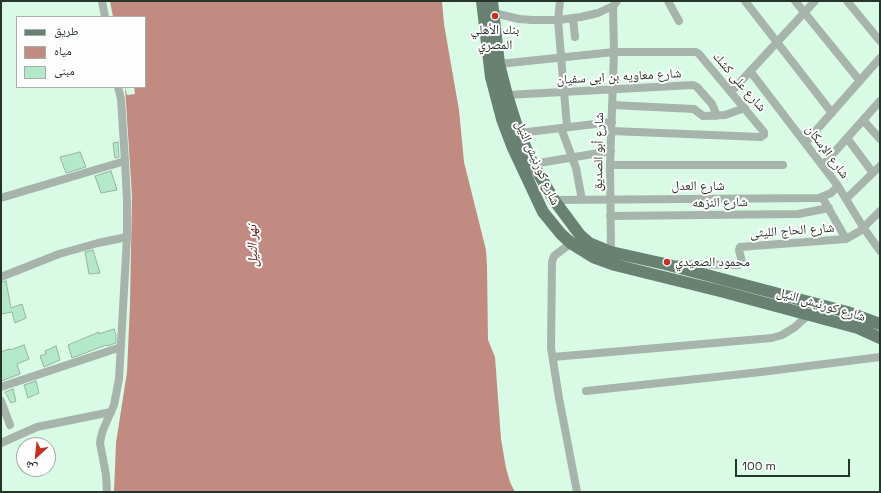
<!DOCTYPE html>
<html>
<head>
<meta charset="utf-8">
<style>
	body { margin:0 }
	#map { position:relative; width:881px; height:493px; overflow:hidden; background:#d9fae5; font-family:"Space Grotesk","Noto Naskh Arabic",sans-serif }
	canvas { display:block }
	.frame { position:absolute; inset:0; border:2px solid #27342c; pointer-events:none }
	.legend { position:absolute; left:16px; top:16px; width:130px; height:72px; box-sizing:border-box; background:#fdfdfd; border:1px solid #a7ada9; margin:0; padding:5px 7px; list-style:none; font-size:12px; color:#27342c }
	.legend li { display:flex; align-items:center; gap:8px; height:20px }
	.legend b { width:20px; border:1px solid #a7ada9 }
	.north { position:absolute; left:16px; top:437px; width:40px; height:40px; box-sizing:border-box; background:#fdfdfd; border:1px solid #a7ada9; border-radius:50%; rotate:207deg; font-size:11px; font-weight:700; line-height:16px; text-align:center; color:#27342c }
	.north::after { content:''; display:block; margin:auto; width:14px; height:18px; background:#bf3224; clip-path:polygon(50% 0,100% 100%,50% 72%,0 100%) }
	.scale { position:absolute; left:735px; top:459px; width:115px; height:18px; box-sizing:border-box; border:2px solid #27342c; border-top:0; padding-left:5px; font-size:12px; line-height:14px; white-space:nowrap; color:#27342c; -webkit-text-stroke:3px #fdfdfd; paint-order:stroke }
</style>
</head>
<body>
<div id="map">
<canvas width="881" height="493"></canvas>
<div class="frame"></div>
<ul class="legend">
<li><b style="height:5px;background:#688172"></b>طريق</li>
<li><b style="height:11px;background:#c28b81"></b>مياه</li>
<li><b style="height:11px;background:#b3e9c9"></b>مبنى</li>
</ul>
<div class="north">ش</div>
<div class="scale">100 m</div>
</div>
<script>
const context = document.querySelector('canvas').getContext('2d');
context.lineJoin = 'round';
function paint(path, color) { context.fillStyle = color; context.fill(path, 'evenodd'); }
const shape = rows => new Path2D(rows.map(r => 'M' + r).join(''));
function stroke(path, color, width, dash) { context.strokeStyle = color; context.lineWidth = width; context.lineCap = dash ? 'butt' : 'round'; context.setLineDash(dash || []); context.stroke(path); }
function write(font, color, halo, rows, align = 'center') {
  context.font = font + ' "Space Grotesk","Noto Naskh Arabic",sans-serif'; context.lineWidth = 4; context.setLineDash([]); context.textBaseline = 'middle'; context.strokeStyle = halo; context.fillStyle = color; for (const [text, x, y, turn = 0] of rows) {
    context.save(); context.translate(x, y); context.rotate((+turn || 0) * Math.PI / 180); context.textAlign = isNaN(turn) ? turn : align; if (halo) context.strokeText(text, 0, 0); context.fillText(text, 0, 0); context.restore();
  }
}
paint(shape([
	[110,1,442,1,444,24,459,110,464,162,486,250,487,266,488,340,495,357,501,439,506,468,510,482,515,492,114,492,116,443,127,372,130,304,132,196,125,87,145,87,145,17,113,17]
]), '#c28b81');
paint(shape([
	[125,87,134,87,135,94,127,95]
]), '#d9fae5');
const building = shape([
	[118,142,119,157,115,158,113,143,118,142],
	[80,152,86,167,66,173,60,157,80,152],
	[111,171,117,190,101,193,95,176,111,171],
	[93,250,100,273,89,274,85,252,93,250],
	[6,281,11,308,22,304,26,318,15,323,12,312,1,314,1,282,6,281],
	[114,329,116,335,116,343,107,346,106,345,72,358,68,345,99,332,99,334,114,329],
	[24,345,29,359,17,364,20,374,1,381,1,352,9,349,10,350,24,345],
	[56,346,60,360,44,367,40,356,46,354,45,351,56,346],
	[36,381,39,393,28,398,24,385,36,381],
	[13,389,16,401,11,403,5,392,13,389]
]);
paint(building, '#b3e9c9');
stroke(building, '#95b4a1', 1);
stroke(shape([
	[102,1,105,17],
	[560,1,558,20,567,127],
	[668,1,679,21],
	[745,1,832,113],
	[795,1,860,81],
	[847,1,880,41],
	[494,13,519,19,532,20,558,20,581,17,598,13,613,6,617,1],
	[573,18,575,37],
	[499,64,614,52,696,52,699,54,764,132,764,135,761,137,611,131],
	[750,71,838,186,863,227,880,251],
	[731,92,815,1],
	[507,95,693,85,697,87,712,104,715,111,715,116],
	[612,105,694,109,703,116,725,115,745,108],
	[863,120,880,139],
	[561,128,576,168,582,200],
	[519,133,612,122],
	[847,138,873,173],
	[805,143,880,58],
	[533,164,611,151],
	[610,165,783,165],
	[823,165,880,101],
	[822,197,846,239],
	[1,198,125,161],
	[846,199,880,166],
	[554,200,819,198,831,193,838,186],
	[610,216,798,214,829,208],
	[574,241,554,256,552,262,551,348,559,398,577,492],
	[611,252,610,165,614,52,613,6],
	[678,264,739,265,742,262,739,250,740,247,846,239,860,231,880,211],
	[1,277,59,254,98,243,127,237],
	[553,357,772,338,782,335,795,327,808,315],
	[1,387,121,347],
	[586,391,761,372,880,357],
	[1,401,10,425],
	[1,443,37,427,111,412],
	[107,492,106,475,100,443,101,437,103,430,114,405,119,379,127,237,127,200,125,161,121,99,118,87]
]), '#a6b4ab', 8);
stroke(shape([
	[482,1,491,77,502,119,513,148,543,212,561,234,572,244,593,257,615,265,720,291,858,328,880,338],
	[492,1,499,64,507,95,519,133,533,164,554,200,580,235,589,243,611,252,665,264,847,312,880,324]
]), '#688172', 12);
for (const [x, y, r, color] of [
	[495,16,4,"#bf3224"],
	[667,262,4,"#bf3224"]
]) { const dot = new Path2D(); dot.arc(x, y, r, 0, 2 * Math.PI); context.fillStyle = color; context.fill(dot); stroke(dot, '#fdfdfd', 1.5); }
write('13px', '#27342c', '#fdfdfd', [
	["بنك الأهلي",495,30],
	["المصري",495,45],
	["محمود الصعيدي",675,262,"left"]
]);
write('13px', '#27342c', '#fdfdfd', [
	["شارع معاويه بن ابى سفيان",619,77,-3],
	["شارع على كشك",739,82,49],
	["شارع أبو الصديق",599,152,-89],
	["شارع الإسكان",827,152,53],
	["شارع كورنيش النيل",537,163,66],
	["شارع العدل",698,186],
	["شارع النزهه",720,203,-1],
	["شارع الحاج الليثى",792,231,-4],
	["شارع كورنيش النيل",821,305,16]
]);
write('italic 14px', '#632017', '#fdfdfd', [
	["نهر النيل",253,246,-91]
]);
</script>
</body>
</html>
